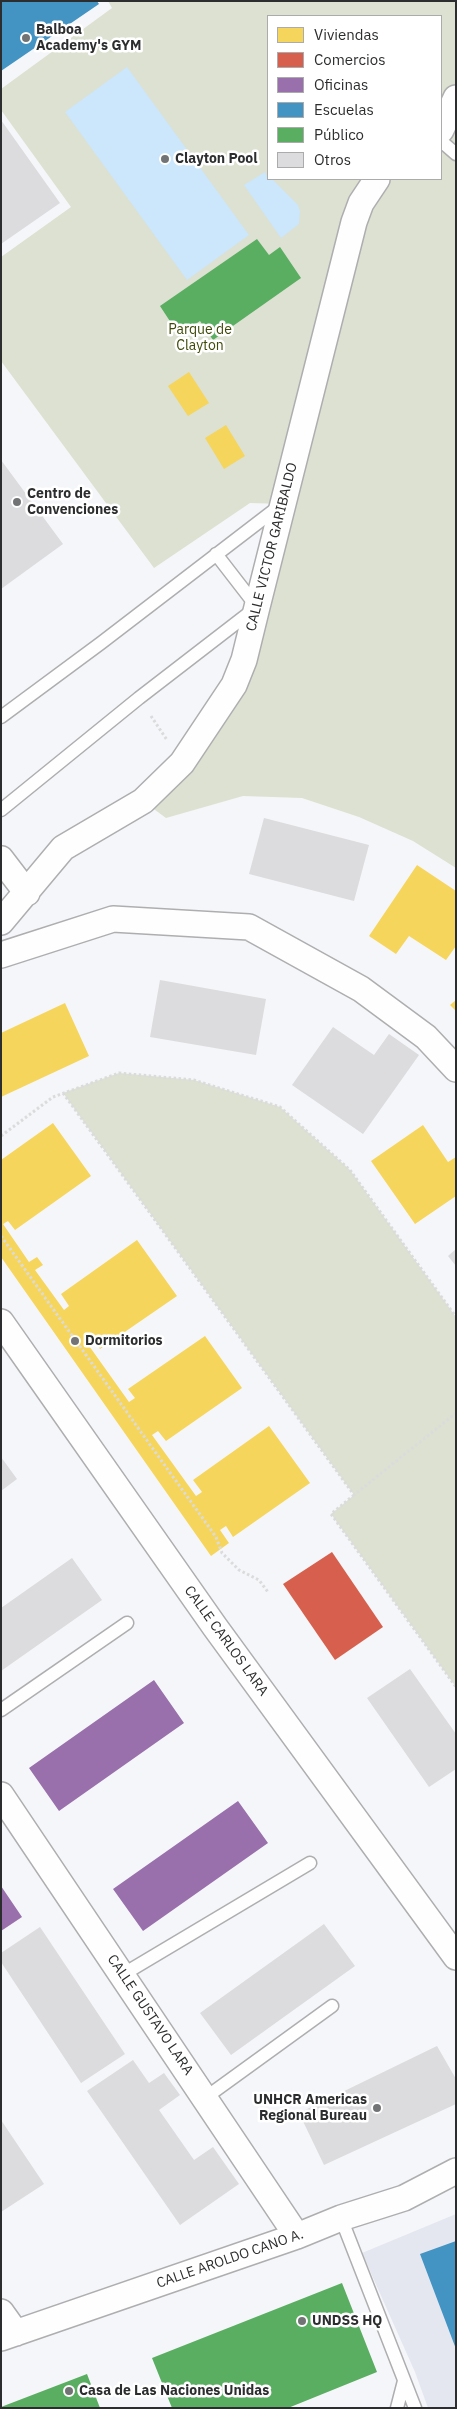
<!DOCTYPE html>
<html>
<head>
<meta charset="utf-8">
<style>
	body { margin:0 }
	#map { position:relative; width:457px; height:2409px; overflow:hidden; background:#f5f6f9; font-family:"IBM Plex Sans",sans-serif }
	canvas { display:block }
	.frame { position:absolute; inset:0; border:2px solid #2c2d2e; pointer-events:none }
	.legend { position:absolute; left:267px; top:15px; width:175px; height:165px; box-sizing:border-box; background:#fff; border:1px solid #ababab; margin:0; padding:6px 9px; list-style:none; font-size:15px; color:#2c2d2e }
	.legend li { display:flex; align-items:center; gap:10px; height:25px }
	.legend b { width:25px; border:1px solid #ababab }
</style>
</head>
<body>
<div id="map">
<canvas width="457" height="2409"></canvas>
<div class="frame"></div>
<ul class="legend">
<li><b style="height:14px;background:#f6d55c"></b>Viviendas</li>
<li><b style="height:14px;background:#d6604d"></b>Comercios</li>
<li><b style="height:14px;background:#9970ab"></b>Oficinas</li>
<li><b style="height:14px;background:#4393c3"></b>Escuelas</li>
<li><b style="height:14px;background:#5aae61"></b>Público</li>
<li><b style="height:14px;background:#dcdbdd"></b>Otros</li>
</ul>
</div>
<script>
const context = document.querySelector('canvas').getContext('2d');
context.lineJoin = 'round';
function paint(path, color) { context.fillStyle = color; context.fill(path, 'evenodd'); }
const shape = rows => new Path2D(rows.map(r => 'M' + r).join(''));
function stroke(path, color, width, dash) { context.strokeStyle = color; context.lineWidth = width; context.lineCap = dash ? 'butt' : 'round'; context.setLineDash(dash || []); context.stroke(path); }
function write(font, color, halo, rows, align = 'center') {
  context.font = font + ' "IBM Plex Sans",sans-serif'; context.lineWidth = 5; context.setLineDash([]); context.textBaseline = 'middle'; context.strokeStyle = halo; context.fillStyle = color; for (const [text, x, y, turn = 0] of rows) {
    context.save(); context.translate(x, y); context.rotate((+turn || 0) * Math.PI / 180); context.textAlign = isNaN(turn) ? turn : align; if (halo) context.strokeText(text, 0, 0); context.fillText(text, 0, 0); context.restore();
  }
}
paint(shape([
	[456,2214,456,2408,428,2408,415,2372,362,2253]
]), '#e4e7ef');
paint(shape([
	[108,1,456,1,456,868,413,841,359,817,302,798,243,796,166,818,143,801,212,720,283,504,250,503,154,568,1,361,1,257,71,207,1,110,1,89,112,8],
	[268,16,441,16,441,179,268,179],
	[119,1073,194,1080,280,1107,350,1170,456,1317,456,1687,331,1514,354,1495,63,1093]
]), '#dce1d2');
paint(shape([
	[127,67,249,235,187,280,65,112],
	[265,172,268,179,272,179,298,205,300,211,299,224,281,238,244,185]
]), '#cce6fb');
paint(shape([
	[189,372,209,403,188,416,168,386],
	[226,425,245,456,224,469,205,438],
	[417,865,456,891,456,946,446,960,409,936,396,954,369,936],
	[456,1000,456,1011,450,1005],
	[65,1003,89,1056,1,1097,1,1033],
	[53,1123,91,1176,15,1230,8,1221,3,1224,29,1262,37,1257,43,1265,35,1270,64,1310,69,1306,61,1294,137,1240,177,1296,100,1349,93,1339,87,1343,129,1402,135,1398,128,1389,205,1336,242,1388,166,1441,158,1431,152,1435,196,1496,202,1492,193,1480,269,1426,310,1483,233,1537,226,1526,220,1530,229,1543,211,1556,1,1257,1,1160],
	[423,1125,448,1162,456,1157,456,1196,415,1224,371,1161]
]), '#f6d55c');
paint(shape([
	[332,1552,383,1627,335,1660,283,1584]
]), '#d6604d');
paint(shape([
	[154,1680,184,1723,59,1811,29,1768],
	[238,1801,268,1843,143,1931,113,1889],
	[1,1886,22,1917,1,1931]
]), '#9970ab');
paint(shape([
	[1,1,97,1,99,4,1,71],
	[456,2241,456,2349,420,2254]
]), '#4393c3');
paint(shape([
	[257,239,269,255,280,247,301,278,213,340,200,321,179,335,160,306],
	[342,2283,377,2372,288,2408,172,2408,152,2358],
	[87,2374,100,2408,1,2408,1,2407]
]), '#5aae61');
paint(shape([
	[1,120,60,203,1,244],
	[1,460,63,544,1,589],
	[264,818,369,845,354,901,249,874],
	[160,980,266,999,256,1055,150,1037],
	[333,1027,374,1055,389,1034,419,1055,363,1134,292,1085],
	[456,1249,456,1266,448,1256],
	[1,1457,17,1479,1,1491],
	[72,1558,102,1600,1,1671,1,1608],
	[410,1669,456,1734,456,1769,429,1787,367,1698],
	[324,1924,355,1966,231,2055,200,2013],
	[40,1927,125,2054,81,2083,1,1962,1,1953],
	[437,2046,456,2079,456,2104,324,2165,299,2113],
	[133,2060,149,2083,164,2073,180,2095,159,2110,194,2160,213,2147,239,2184,180,2225,87,2091],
	[1,2120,44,2184,1,2212]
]), '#dcdbdd');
const service = shape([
	[441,141,456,154],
	[1,717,101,643,281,505],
	[1,810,139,698,257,607,216,554],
	[1,1710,127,1623],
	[122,1975,310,1863],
	[205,2098,332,2006],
	[341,2218,415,2408],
	[397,2408,404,2381]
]);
const minor = shape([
	[441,130,456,98],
	[1,859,27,893],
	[1,922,63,848,143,801,182,763,234,685,244,660,257,607,354,222,361,203,377,179],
	[1,955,113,919,249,927,361,989,426,1037,456,1069],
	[1,1322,215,1627,456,1957],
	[1,1795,297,2236],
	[1,2312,16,2333],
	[1,2338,297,2236,341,2218,404,2198,456,2171]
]);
stroke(service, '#aeaeb0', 15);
stroke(minor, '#aeaeb0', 28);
stroke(shape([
	[151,716,167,740],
	[63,1093,354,1495,456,1413],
	[1,1136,53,1097,119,1073,194,1080,280,1107,350,1170,456,1317],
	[1,1236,216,1537,222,1553,239,1570,259,1580,268,1592],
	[354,1495,331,1514,456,1687]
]), '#dbdbdc', 3, [2.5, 2.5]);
stroke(service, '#fefefe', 12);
stroke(minor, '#fefefe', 25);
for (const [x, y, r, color] of [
	[26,38,5,"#727375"],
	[165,159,5,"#727375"],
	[17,502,5,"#727375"],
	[75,1341,5,"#727375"],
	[377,2108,5,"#727375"],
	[302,2321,5,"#727375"],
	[69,2391,5,"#727375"]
]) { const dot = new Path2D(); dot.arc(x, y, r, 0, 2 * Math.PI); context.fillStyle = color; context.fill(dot); stroke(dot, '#fff', 2); }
write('bold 14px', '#2c2d2e', '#fff', [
	["Balboa",36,30],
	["Academy's GYM",36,46],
	["Clayton Pool",175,159],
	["Centro de",27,494],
	["Convenciones",27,510],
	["Dormitorios",85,1341],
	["UNHCR Americas",367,2100,"right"],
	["Regional Bureau",367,2116,"right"],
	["UNDSS HQ",312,2321],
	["Casa de Las Naciones Unidas",79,2391]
], 'left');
write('14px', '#404a08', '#fff', [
	["Parque de",200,330],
	["Clayton",200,346]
]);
write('14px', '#2c2d2e', '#fff', [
	["CALLE VICTOR GARIBALDO",272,547,-76],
	["CALLE CARLOS LARA",226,1641,54],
	["CALLE GUSTAVO LARA",150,2015,56],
	["CALLE AROLDO CANO A.",230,2259,-19]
]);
</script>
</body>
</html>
